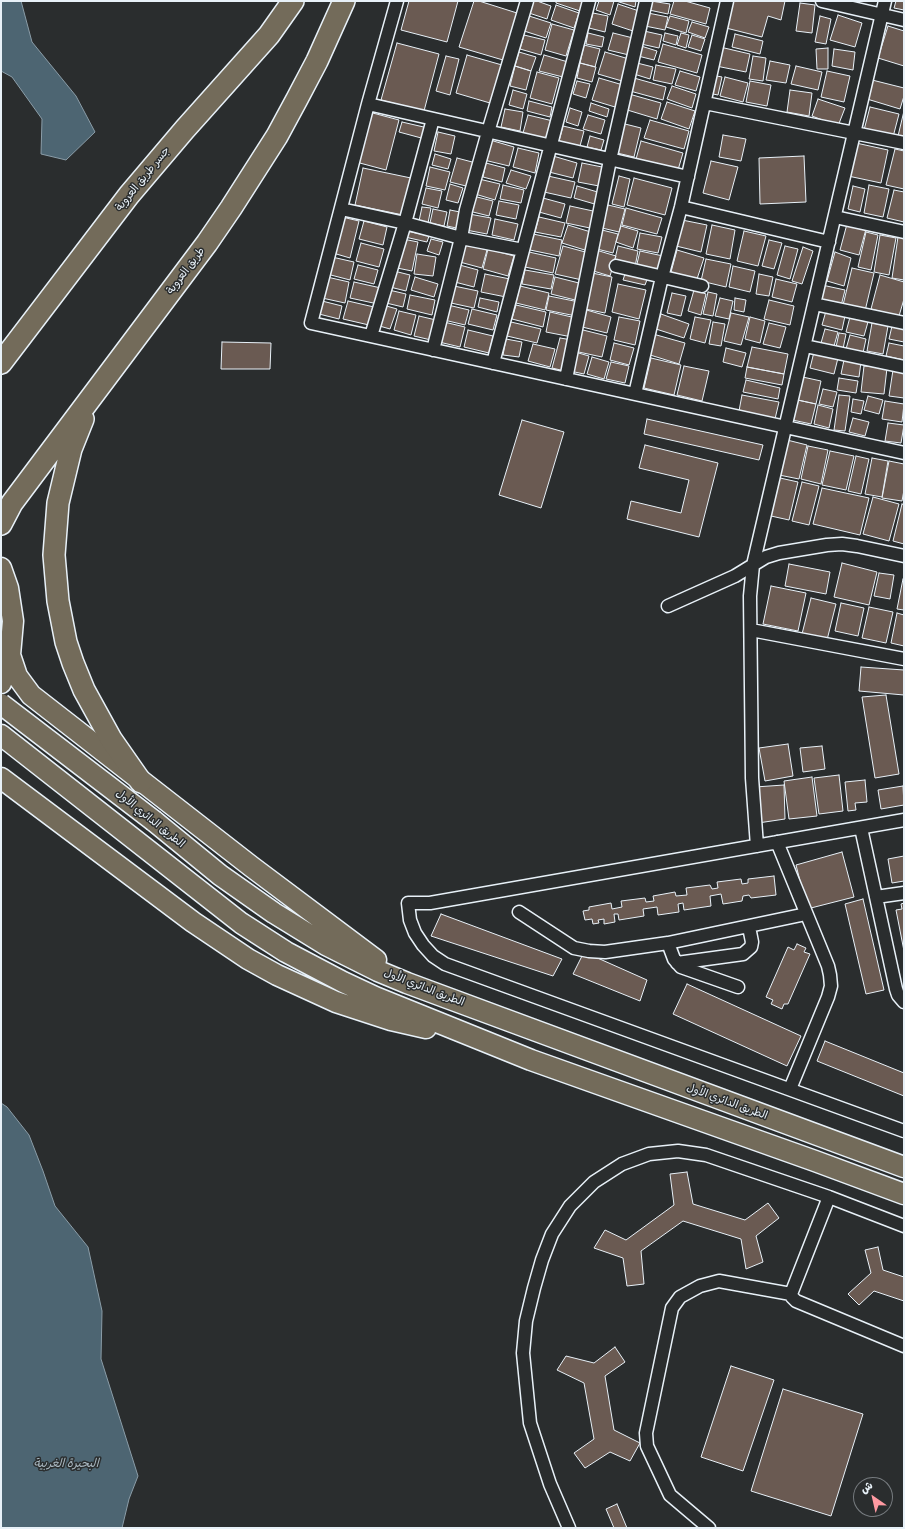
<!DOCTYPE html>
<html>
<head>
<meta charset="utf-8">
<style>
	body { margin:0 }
	#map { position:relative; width:905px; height:1529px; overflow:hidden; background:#2a2d2e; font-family:Pangolin,"Playpen Sans Arabic",sans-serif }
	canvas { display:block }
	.frame { position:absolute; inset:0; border:2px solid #e8f1f8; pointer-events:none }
	.north { position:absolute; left:853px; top:1477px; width:40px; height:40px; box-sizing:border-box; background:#2a2d2e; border:1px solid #767b7f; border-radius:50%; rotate:326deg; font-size:11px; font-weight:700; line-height:16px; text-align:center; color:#e8f1f8 }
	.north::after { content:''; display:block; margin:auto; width:14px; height:18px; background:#ff9aa2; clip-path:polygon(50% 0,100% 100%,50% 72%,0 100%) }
</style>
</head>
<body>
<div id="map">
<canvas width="905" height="1529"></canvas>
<div class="frame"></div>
<div class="north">ش</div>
</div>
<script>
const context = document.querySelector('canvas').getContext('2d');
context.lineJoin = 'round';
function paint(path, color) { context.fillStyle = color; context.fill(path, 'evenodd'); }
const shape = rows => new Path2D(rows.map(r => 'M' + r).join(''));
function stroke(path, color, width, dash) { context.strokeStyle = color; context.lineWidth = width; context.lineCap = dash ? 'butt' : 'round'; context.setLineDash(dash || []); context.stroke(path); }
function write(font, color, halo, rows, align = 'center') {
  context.font = font + ' Pangolin,"Playpen Sans Arabic",sans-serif'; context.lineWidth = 3; context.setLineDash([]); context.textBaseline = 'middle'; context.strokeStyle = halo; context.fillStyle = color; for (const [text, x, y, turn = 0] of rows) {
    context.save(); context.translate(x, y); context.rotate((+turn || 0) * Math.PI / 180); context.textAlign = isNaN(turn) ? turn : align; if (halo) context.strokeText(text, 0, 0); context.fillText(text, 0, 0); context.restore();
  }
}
const water = shape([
	[1,1,21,1,32,42,76,96,95,132,66,160,41,154,42,119,12,77,1,71,1,1],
	[1,1103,7,1107,29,1135,43,1171,55,1206,88,1247,102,1311,101,1359,138,1476,129,1499,122,1528,1,1528,1,1103]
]);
paint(water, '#4d6572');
stroke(water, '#8b9da8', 1);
const building = shape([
	[409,1,458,1,447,42,401,30,409,1],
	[474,1,479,1,517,13,503,60,459,47,474,1],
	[530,1,537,1,551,6,547,19,526,12,530,1],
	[556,1,583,1,580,11,556,3,556,1],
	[599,1,614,1,610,15,596,10,599,1],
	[616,1,636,1,635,7,616,1],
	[651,1,670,4,668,14,649,10,651,1],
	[674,1,685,1,710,8,706,24,670,14,674,1],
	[733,1,785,1,781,20,768,16,762,37,726,28,733,1],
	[896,1,904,1,904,10,894,8,896,1],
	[800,3,815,5,812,33,796,31,800,3],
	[618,4,639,11,633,31,612,24,618,4],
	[556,5,579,13,574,28,551,20,556,5],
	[593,13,608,16,605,32,589,28,593,13],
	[648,13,668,17,665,30,645,26,648,13],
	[526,15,551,23,546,38,521,30,526,15],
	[838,15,862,23,855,47,830,40,838,15],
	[670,16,689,21,686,33,666,27,670,16],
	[820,16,831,19,826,44,815,42,820,16],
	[692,22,709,27,705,38,688,32,692,22],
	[552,24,574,30,566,56,545,50,552,24],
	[888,26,904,31,904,66,878,58,888,26],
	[644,31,662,35,659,48,641,44,644,31],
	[588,33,604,37,602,47,586,44,588,33],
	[613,33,633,38,629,55,608,50,613,33],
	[665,33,678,36,676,45,663,41,665,33],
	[681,33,689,35,686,48,677,45,681,33],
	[735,34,763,41,760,54,732,47,735,34],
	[524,35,545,40,541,55,520,49,524,35],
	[692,35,705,39,701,51,688,47,692,35],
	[397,43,439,54,424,111,381,100,397,43],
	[663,44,702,55,697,73,658,62,663,44],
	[584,45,600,49,595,67,580,63,584,45],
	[641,46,657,51,654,60,638,56,641,46],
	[720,47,750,54,746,72,716,66,720,47],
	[828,48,828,69,817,69,816,49,828,48],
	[834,49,855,52,853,70,832,66,834,49],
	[519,52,536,57,531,71,515,66,519,52],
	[605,52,629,59,622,81,598,74,605,52],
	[467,55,502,65,490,103,456,93,467,55],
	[544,55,568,62,563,77,539,71,544,55],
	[446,56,459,59,450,95,436,91,446,56],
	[753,56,766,58,763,81,749,79,753,56],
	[770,61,790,65,786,83,766,80,770,61],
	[580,63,596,67,592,82,577,78,580,63],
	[637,63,653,67,650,79,634,74,637,63],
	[656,65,676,69,672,84,653,80,656,65],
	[515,66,531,71,526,90,510,86,515,66],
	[796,66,822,72,818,90,791,84,796,66],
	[680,71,700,77,696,91,675,85,680,71],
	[827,71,850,76,844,102,821,97,827,71],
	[537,72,559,78,552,104,530,98,537,72],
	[712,75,722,77,718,95,708,93,712,75],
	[725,77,748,83,743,102,720,96,725,77],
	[599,78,623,85,615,107,592,100,599,78],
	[634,78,666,87,663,100,630,91,634,78],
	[872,80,904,88,904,96,900,109,867,99,872,80],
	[577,81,590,84,586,98,573,94,577,81],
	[750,81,771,85,767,106,746,102,750,81],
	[672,86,696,94,692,108,667,99,672,86],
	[513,90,527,94,523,109,509,105,513,90],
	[790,90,812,93,809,116,787,112,790,90],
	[629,94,661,103,657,119,624,109,629,94],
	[818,99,845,108,838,126,812,116,818,99],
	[529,101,552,107,550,117,527,111,529,101],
	[667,102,695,111,689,129,661,119,667,102],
	[591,103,609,109,607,117,589,111,591,103],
	[870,107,899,114,893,137,864,130,870,107],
	[570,108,582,112,578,126,566,122,570,108],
	[505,109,523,112,520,131,501,127,505,109],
	[904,111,904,137,898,136,904,111],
	[369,112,399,120,386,170,356,162,369,112],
	[528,115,553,121,548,140,523,133,528,115],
	[588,115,605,120,601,134,583,129,588,115],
	[650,120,689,131,684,149,644,138,650,120],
	[402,122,428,128,425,139,399,132,402,122],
	[621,123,641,128,634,157,613,152,621,123],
	[563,126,584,131,580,146,559,141,563,126],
	[438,132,455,136,451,154,434,151,438,132],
	[723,135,746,139,741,161,719,157,723,135],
	[590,136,604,140,601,150,587,147,590,136],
	[490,140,514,147,509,166,484,160,490,140],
	[641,141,683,153,678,170,636,159,641,141],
	[856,143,888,150,881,183,848,176,856,143],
	[518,148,539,153,535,173,513,167,518,148],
	[895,149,904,151,904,189,886,185,895,149],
	[435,154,451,159,448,169,432,165,435,154],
	[553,156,577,163,573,178,549,172,553,156],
	[804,156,806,202,760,204,759,158,804,156],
	[457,158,476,163,470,187,450,182,457,158],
	[711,161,738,167,729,200,703,193,711,161],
	[486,163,505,168,502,182,483,177,486,163],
	[582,163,602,167,599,186,578,182,582,163],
	[430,167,450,172,445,190,426,186,430,167],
	[363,168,411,178,403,215,355,205,363,168],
	[511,170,531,176,526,189,506,183,511,170],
	[548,176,575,182,571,198,544,192,548,176],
	[619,176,630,179,624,207,612,204,619,176],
	[634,178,672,188,665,215,627,205,634,178],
	[479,179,500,184,495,200,475,194,479,179],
	[450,184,463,188,458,203,446,200,450,184],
	[503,185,524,190,521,203,500,199,503,185],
	[869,185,889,189,883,217,864,213,869,185],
	[577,186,601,193,598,205,574,198,577,186],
	[853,186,865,189,860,212,848,209,853,186],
	[426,188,442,191,438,208,422,204,426,188],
	[894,190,904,192,904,222,887,218,894,190],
	[473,196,493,201,489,216,469,211,473,196],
	[543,198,565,204,561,218,539,212,543,198],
	[499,201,519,205,516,219,496,215,499,201],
	[608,205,625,209,619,232,602,228,608,205],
	[570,206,593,211,590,228,566,223,570,206],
	[422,207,431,208,428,223,419,221,422,207],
	[626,208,662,218,657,234,622,225,626,208],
	[433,209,447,212,444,226,430,223,433,209],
	[450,210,465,213,461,229,447,226,450,210],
	[469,214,491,218,487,234,466,230,469,214],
	[342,217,359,221,350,258,333,253,342,217],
	[539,217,565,223,561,237,535,232,539,217],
	[495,219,518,224,514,240,492,235,495,219],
	[682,220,707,225,701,252,676,246,682,220],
	[364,221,387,227,383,245,359,239,364,221],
	[847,224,866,229,859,255,840,250,847,224],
	[568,225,594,233,588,251,562,243,568,225],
	[712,225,735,230,730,259,706,254,712,225],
	[621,226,638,231,633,248,616,242,621,226],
	[602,230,618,234,613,253,597,249,602,230],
	[407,231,429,236,427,242,405,237,407,231],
	[744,231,766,236,758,266,737,261,744,231],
	[866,232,878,235,871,270,858,267,866,232],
	[640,233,662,237,658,253,637,249,640,233],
	[533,234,562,240,559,256,530,250,533,234],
	[880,235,896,238,889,275,874,272,880,235],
	[898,237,904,238,904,280,892,278,898,237],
	[403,239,418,242,412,271,397,268,403,239],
	[431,239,443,242,439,255,427,251,431,239],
	[769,240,782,243,774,269,762,266,769,240],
	[461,242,487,250,482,268,456,261,461,242],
	[361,243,384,249,379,267,356,261,361,243],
	[563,246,589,253,582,280,555,274,563,246],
	[618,246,638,251,635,267,614,263,618,246],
	[785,246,798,249,790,279,777,275,785,246],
	[803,247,813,251,802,284,792,281,803,247],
	[488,249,514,256,508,276,483,269,488,249],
	[596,250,616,256,610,276,590,270,596,250],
	[677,250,704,258,697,279,671,272,677,250],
	[640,251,663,256,659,273,636,268,640,251],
	[529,252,556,258,553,273,525,267,529,252],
	[835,252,851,258,844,286,827,281,835,252],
	[417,254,436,257,433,276,414,274,417,254],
	[332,257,354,262,350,280,327,274,332,257],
	[706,259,731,264,726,287,701,281,706,259],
	[456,264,478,270,474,287,451,281,456,264],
	[358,265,378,270,374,284,354,279,358,265],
	[733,266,755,271,750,292,729,287,733,266],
	[852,268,874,273,865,311,843,305,852,268],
	[525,270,554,275,551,289,522,284,525,270],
	[394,271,410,275,406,291,390,287,394,271],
	[626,271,648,277,645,285,623,280,626,271],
	[592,273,612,277,605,313,585,309,592,273],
	[485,274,510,279,506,297,481,292,485,274],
	[759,274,773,277,769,296,756,294,759,274],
	[880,275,904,282,904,299,899,316,871,309,880,275],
	[327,277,349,282,345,303,322,298,327,277],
	[415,277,438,284,434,297,411,290,415,277],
	[555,277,583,284,579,301,551,294,555,277],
	[776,279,797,284,792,302,772,297,776,279],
	[354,282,381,288,378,304,350,298,354,282],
	[618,284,646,290,639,319,612,312,618,284],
	[822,285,845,290,841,306,819,301,822,285],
	[454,286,478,291,474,308,451,303,454,286],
	[520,286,549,293,545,310,516,303,520,286],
	[389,290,406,294,403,307,386,303,389,290],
	[694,290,706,294,701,315,688,311,694,290],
	[708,292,717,294,713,316,703,314,708,292],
	[672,293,686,296,681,316,667,313,672,293],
	[410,295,435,300,432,315,407,309,410,295],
	[549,296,579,302,576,316,546,310,549,296],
	[480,298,499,302,497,312,478,307,480,298],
	[720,298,733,301,729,319,715,316,720,298],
	[735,298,746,300,744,312,734,310,735,298],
	[769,300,794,306,790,325,764,319,769,300],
	[322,301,342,306,339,319,319,314,322,301],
	[348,301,374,307,369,325,343,319,348,301],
	[383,305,397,309,390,329,376,325,383,305],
	[448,305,469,310,465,325,444,320,448,305],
	[516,305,546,312,543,327,512,319,516,305],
	[472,309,497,315,493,330,468,324,472,309],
	[583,309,611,317,607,333,578,326,583,309],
	[399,311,416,315,411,335,394,330,399,311],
	[826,311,845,316,842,330,822,325,826,311],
	[550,312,576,318,572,337,546,332,550,312],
	[731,313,749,317,741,345,724,341,731,313],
	[661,314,689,324,684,338,656,329,661,314],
	[419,316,436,320,431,340,414,336,419,316],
	[619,317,640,321,635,345,614,340,619,317],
	[695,317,711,320,705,343,690,339,695,317],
	[750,317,765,321,760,343,745,339,750,317],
	[850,317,868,322,864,336,846,332,850,317],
	[444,322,465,327,460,347,439,342,444,322],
	[511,322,541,329,537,343,507,336,511,322],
	[713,322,725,324,721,346,709,344,713,322],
	[769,323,786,327,780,348,763,344,769,323],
	[872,323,888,326,883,354,867,351,872,323],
	[892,326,904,329,904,342,889,339,892,326],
	[579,329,607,336,602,357,574,351,579,329],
	[825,329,838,332,834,346,821,343,825,329],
	[468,330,493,336,489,353,464,347,468,330],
	[839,333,846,334,843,349,836,347,839,333],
	[653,334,685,343,679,364,647,354,653,334],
	[850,335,866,339,863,353,846,349,850,335],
	[560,338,572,340,565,371,552,368,560,338],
	[506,339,522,342,519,357,503,355,506,339],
	[222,342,271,343,270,369,221,369,222,342],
	[614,343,634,348,629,365,610,360,614,343],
	[889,343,904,346,904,360,886,356,889,343],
	[533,344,555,349,550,367,528,361,533,344],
	[752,347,788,354,784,374,747,367,752,347],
	[726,348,746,353,742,367,723,362,726,348],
	[575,352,589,356,584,374,570,371,575,352],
	[814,352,838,358,834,374,810,368,814,352],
	[592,357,609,362,604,379,587,374,592,357],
	[651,358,681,365,674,395,644,388,651,358],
	[844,360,861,362,859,377,841,374,844,360],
	[611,362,629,366,625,383,606,379,611,362],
	[684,366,709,371,702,401,677,395,684,366],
	[864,366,887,368,884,394,861,392,864,366],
	[747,367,784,374,782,385,745,378,747,367],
	[893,370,904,372,904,398,889,396,893,370],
	[798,376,821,381,816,404,793,399,798,376],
	[839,378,858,381,856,393,837,390,839,378],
	[746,380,780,388,778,399,743,392,746,380],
	[823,389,837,392,833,407,819,404,823,389],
	[742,395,779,402,775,419,739,411,742,395],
	[839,395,850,396,845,431,834,430,839,395],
	[868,396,883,400,879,414,864,410,868,396],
	[793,399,816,404,811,424,788,419,793,399],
	[853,399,864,401,861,414,851,412,853,399],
	[885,401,904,404,902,422,882,419,885,401],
	[818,405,833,409,829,428,814,424,818,405],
	[853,418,869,422,865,436,849,432,853,418],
	[647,419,763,445,759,460,644,434,647,419],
	[522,420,564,432,541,508,499,495,522,420],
	[888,423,904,425,901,443,885,441,888,423],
	[787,440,807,445,799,479,779,475,787,440],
	[645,445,718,463,699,537,627,519,631,501,681,513,689,480,639,468,645,445],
	[808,446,828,450,821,484,801,479,808,446],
	[830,451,854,456,846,490,822,485,830,451],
	[856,456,869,459,861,494,848,491,856,456],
	[872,458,888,461,882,497,865,494,872,458],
	[889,461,904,464,904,490,902,501,882,498,889,461],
	[780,478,798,482,789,520,771,516,780,478],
	[802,482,819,486,809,525,792,521,802,482],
	[822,488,869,498,860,535,813,524,822,488],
	[873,497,899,504,889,541,863,534,873,497],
	[902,504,904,505,904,544,893,541,902,504],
	[842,563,877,572,869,605,834,597,842,563],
	[789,564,830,572,826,594,785,586,789,564],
	[879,573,894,575,890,599,874,596,879,573],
	[903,579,904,579,904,610,897,609,903,579],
	[771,586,806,593,798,631,763,624,771,586],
	[811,598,836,604,827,640,802,634,811,598],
	[841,603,864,608,858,636,835,631,841,603],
	[869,607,893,612,886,643,862,638,869,607],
	[897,613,904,615,904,646,891,643,897,613],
	[861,667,904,670,904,695,859,691,861,667],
	[886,695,899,774,875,778,862,697,886,695],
	[788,744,793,776,765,781,759,748,788,744],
	[822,746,825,769,803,772,800,748,822,746],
	[839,775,843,811,819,814,814,778,839,775],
	[812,777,817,816,789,819,784,781,812,777],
	[865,780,867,802,855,803,856,810,848,811,845,782,865,780],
	[784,785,785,819,758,823,755,787,784,785],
	[903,786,904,805,881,809,878,790,903,786],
	[842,852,854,897,807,909,796,865,842,852],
	[904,856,904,881,892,883,888,859,904,856],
	[774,876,776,895,751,898,749,895,743,896,742,901,723,904,721,894,710,896,711,906,684,910,683,903,678,904,679,912,658,915,657,907,643,909,644,916,619,920,618,914,614,914,615,922,604,924,604,919,598,920,599,923,593,924,592,919,585,920,583,911,589,910,589,907,611,903,612,909,622,907,621,901,645,898,646,902,654,901,653,896,675,892,676,896,687,895,686,888,710,885,712,889,718,888,717,882,741,879,742,884,748,883,748,879,774,876],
	[863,899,884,990,866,994,845,904,863,899],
	[904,903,904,951,896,910,902,909,901,904,904,903],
	[441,914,562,959,553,976,431,936,441,914],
	[797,944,806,948,804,952,810,954,788,1004,784,1004,782,1009,771,1004,773,1000,766,997,788,947,794,950,797,944],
	[584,952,647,980,640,1001,573,974,584,952],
	[687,984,801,1036,787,1066,673,1014,687,984],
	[825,1041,904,1073,904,1096,817,1061,825,1041],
	[687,1172,693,1204,745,1220,768,1203,779,1218,756,1236,763,1262,746,1269,741,1239,683,1221,641,1251,644,1284,627,1286,623,1258,594,1248,605,1230,626,1240,674,1205,670,1174,687,1172],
	[878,1247,883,1270,904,1277,904,1301,874,1291,859,1305,848,1294,871,1273,865,1250,878,1247],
	[615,1347,625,1362,605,1376,614,1430,640,1443,630,1461,610,1452,585,1468,574,1453,594,1439,584,1383,557,1370,566,1356,594,1363,615,1347],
	[731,1366,774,1380,743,1471,701,1457,731,1366],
	[783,1389,863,1414,831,1516,751,1491,783,1389],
	[617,1504,627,1528,614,1528,606,1509,617,1504]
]);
paint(building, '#6a5a52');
stroke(building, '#e8f1f8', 1);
const minor = shape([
	[397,1,368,104,311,323,904,453],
	[822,1,904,20],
	[705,103,904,143],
	[368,104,688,177],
	[681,207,829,242],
	[341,209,405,223,461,238,523,250],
	[835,217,904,232],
	[616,266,702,286],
	[814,304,904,323],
	[371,336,405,223,433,119],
	[805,346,904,367],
	[433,350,461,238,466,210,488,132,527,1],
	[493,363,589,1],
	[566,379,610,160,646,1],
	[635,394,662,277,681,207,727,1],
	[668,606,735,576,766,557,779,553,827,545,842,544,857,546,904,556],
	[751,630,904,659],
	[904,820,430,903,408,903,410,920,415,933,423,945,433,956,445,964,904,1131],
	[861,828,896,989,898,995,904,1002],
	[777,842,828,966,830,975,831,986,828,997,790,1089],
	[757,846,752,778,750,596,753,565,885,1],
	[876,897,904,893],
	[519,912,574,948,589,951,605,952,668,943,806,914],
	[668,943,674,959,681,967,738,987],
	[677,963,743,954,751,947,752,942,749,927],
	[829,1197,791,1294,792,1297,796,1301,904,1346],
	[569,1528,550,1484,530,1423,523,1353,526,1321,534,1288,542,1260,552,1234,570,1206,594,1182,622,1164,649,1154,678,1151,706,1155,829,1197,904,1226],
	[709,1528,670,1495,647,1446,646,1433,672,1308,680,1297,700,1286,719,1281,791,1294]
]);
const primary = shape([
	[1,568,8,588,13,621,10,655,1,683],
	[10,655,17,676,31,695,40,702,252,867,376,960],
	[1,735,241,923,286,952,343,982,375,997,531,1060,815,1161,904,1194],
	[1,778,193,922,248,959,277,975,336,1002,391,1020,426,1028],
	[154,821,220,875,274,913,326,945,378,971,407,983,904,1167]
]);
const trunk = shape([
	[1,363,129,195,185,129,269,35,293,1],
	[83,419,71,449,58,503,54,555,58,601,66,642,73,663,84,690,111,739,141,782],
	[1,524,12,503,207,243,231,208,277,136,297,99,317,61,344,1]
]);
stroke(minor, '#e8f1f8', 15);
stroke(primary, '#e8f1f8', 23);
stroke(trunk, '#e8f1f8', 24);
stroke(minor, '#2a2d2e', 12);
stroke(primary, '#736b5a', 20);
stroke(trunk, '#736b5a', 21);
const primaryBridge = shape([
	[1,704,154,821]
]);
stroke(primaryBridge, '#e8f1f8', 23, []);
stroke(primaryBridge, '#736b5a', 20);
write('11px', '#e8f1f8', '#2a2d2e', [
	["جسر طريق العروبة",143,179,-51],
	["طريق العروبة",186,271,-53],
	["الطريق الدائري الأول",150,819,39],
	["الطريق الدائري الأول",424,988,21],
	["الطريق الدائري الأول",727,1102,20]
]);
write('italic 12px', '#aab9c2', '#2a2d2e', [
	["البحيرة الغربية",66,1464]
]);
</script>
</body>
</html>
